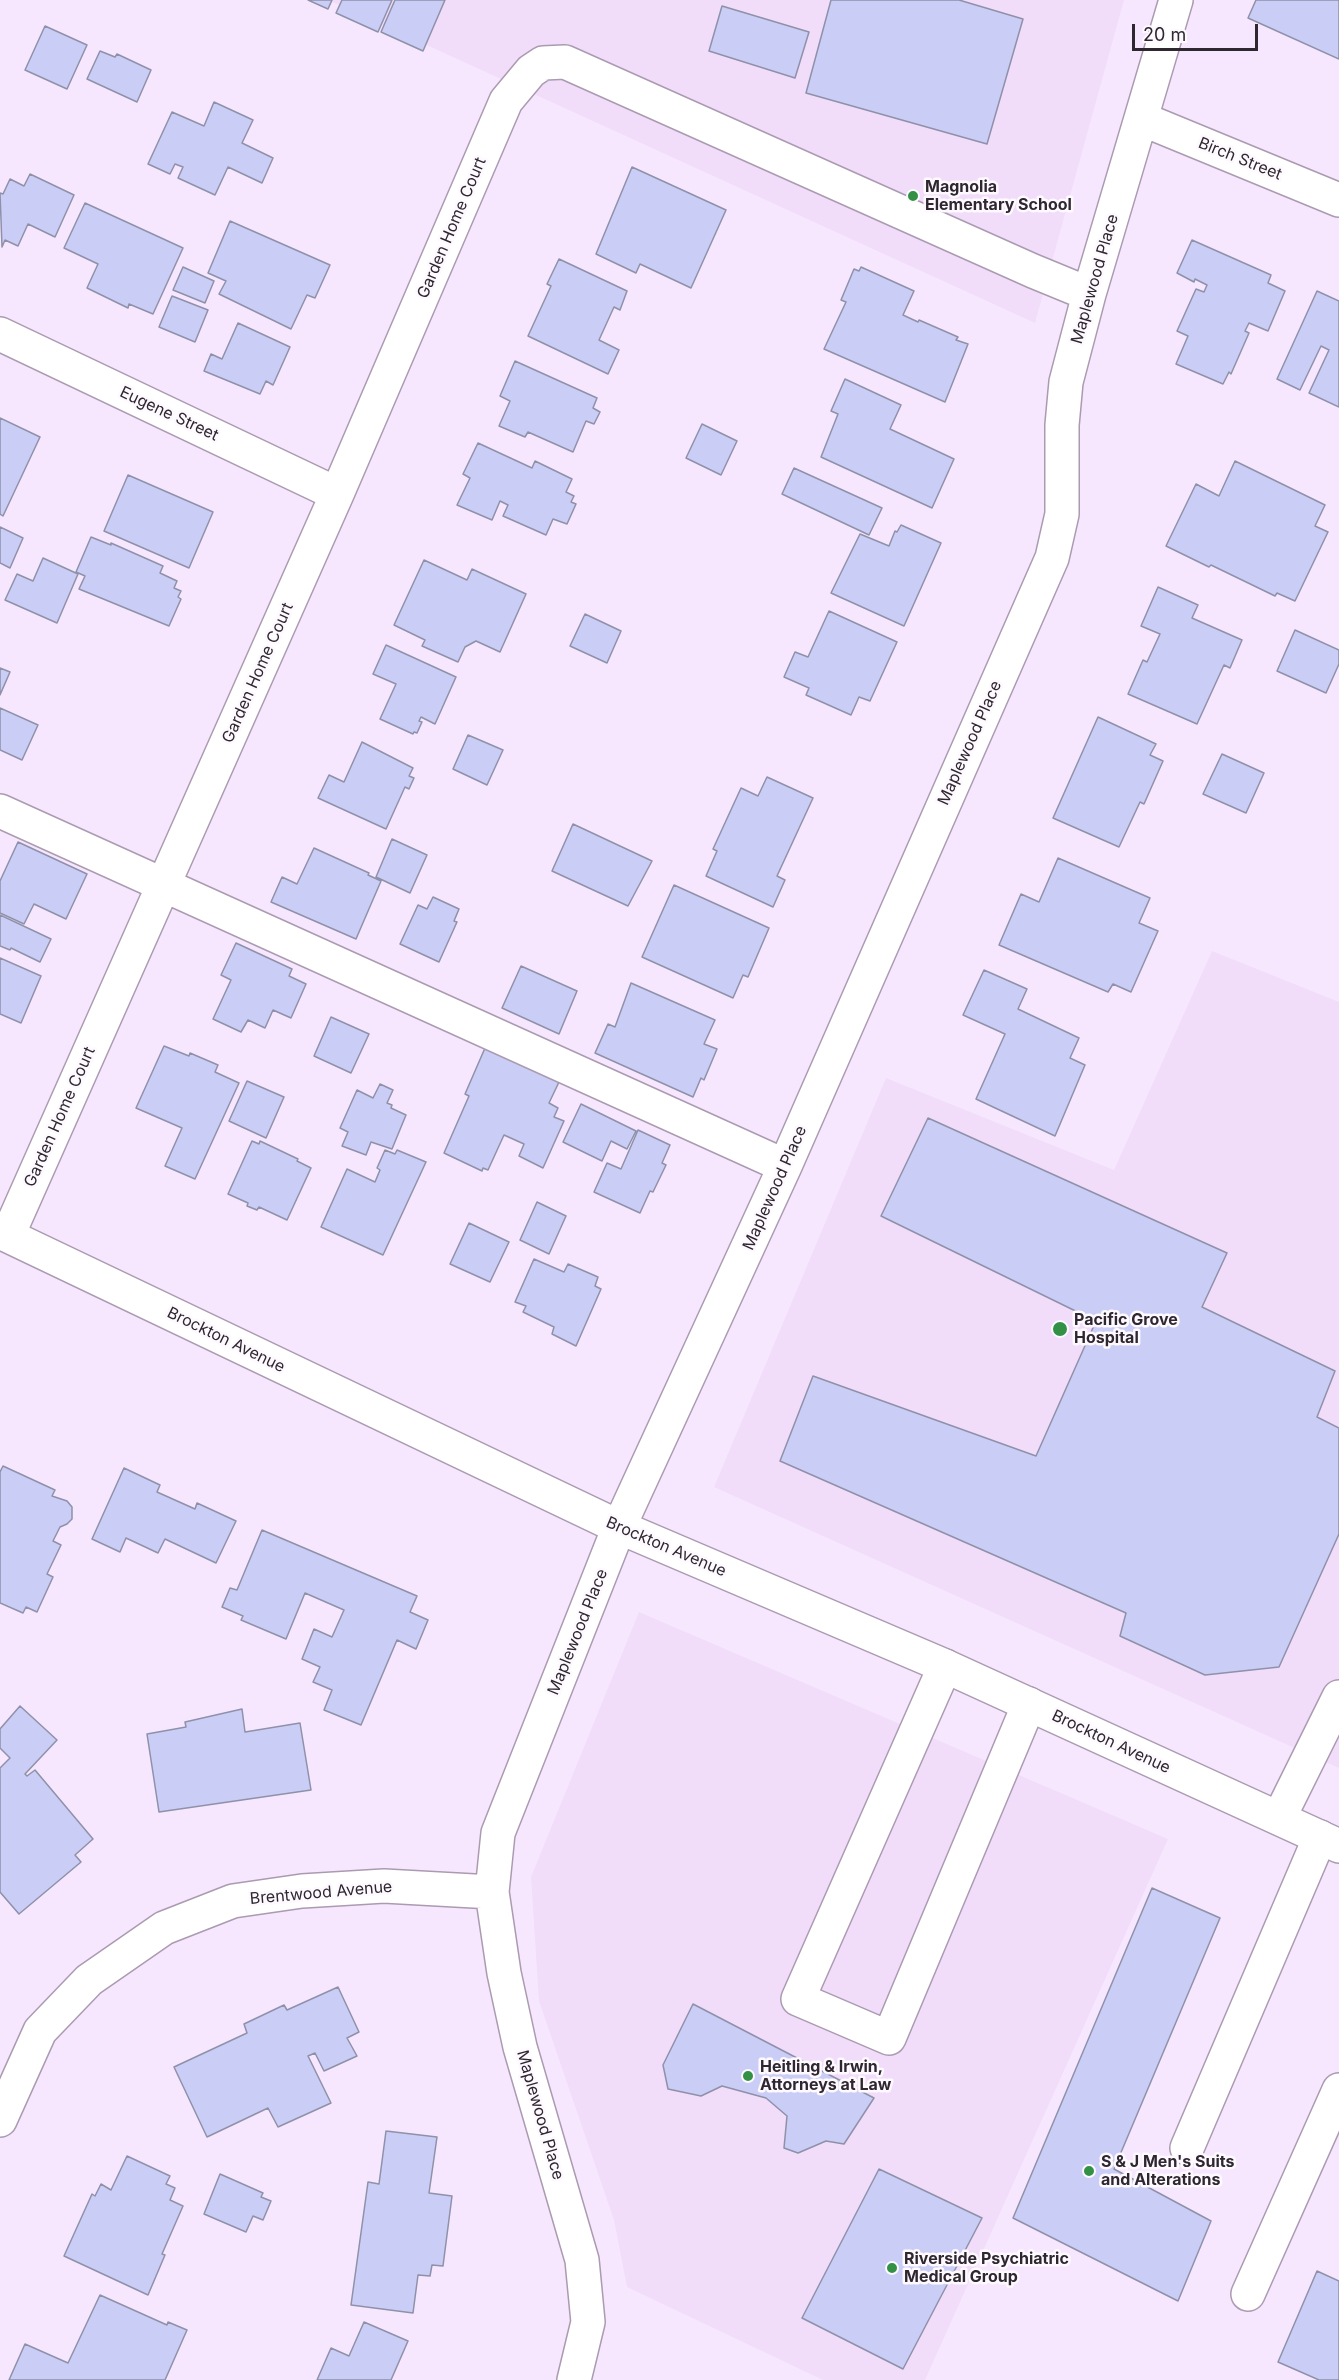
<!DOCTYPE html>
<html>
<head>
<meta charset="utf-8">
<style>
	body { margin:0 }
	#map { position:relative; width:1339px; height:2380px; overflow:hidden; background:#f7e7fe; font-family:Inter,sans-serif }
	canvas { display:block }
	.scale { position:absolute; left:1132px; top:24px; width:126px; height:27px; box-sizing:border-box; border:3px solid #2e2730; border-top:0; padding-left:8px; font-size:18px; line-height:21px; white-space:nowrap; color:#2e2730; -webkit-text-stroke:4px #fdf9fe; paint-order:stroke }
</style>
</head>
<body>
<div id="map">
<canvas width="1339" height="2380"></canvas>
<div class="scale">20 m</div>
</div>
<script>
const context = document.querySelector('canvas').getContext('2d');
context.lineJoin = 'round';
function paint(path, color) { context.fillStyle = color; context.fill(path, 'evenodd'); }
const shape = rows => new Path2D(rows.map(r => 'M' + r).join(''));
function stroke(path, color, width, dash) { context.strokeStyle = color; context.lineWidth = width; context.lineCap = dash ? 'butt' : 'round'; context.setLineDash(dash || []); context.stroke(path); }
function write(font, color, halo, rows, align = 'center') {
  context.font = font + ' Inter,sans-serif'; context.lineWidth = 5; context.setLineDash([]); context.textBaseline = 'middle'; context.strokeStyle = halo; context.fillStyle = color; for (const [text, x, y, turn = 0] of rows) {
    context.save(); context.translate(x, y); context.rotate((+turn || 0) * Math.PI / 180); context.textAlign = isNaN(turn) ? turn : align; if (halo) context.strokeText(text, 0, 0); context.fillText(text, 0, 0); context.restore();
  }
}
paint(shape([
	[328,0,1124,0,1035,323],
	[1212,951,1339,1002,1339,1768,714,1487,886,1078,1114,1170],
	[639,1612,1168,1839,925,2380,823,2380,627,2287,614,2220,539,2001,531,1877]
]), '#f1dcfa');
const building = shape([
	[308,0,332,0,328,9,308,0],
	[342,0,392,0,378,32,336,13,342,0],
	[395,0,445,0,423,51,381,32,395,0],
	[831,0,959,0,1023,19,987,144,806,93,831,0],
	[1256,0,1339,0,1339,59,1248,18,1256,0],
	[722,6,809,32,795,78,709,51,722,6],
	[45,26,87,45,67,89,25,70,45,26],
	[100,51,115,57,117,54,151,70,137,102,87,79,100,51],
	[214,102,253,120,242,143,273,158,262,183,228,167,215,195,178,178,183,167,175,164,170,174,148,164,172,112,204,126,214,102],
	[632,167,726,210,691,288,640,264,636,273,596,254,632,167],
	[30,174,74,195,55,237,28,224,18,246,5,240,2,247,0,193,3,194,10,179,24,186,30,174],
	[85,203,183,248,153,314,129,304,128,308,87,288,98,264,64,248,85,203],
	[230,221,330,265,315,298,307,295,291,329,219,294,226,281,208,273,230,221],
	[1192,240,1271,275,1268,283,1285,291,1268,331,1249,323,1245,331,1249,333,1231,374,1229,372,1223,384,1176,364,1188,336,1177,331,1196,289,1204,292,1207,285,1195,279,1194,282,1177,273,1192,240],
	[559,259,627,291,620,310,614,307,599,340,619,350,608,374,528,336,551,286,547,284,559,259],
	[183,267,214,281,205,303,173,290,183,267],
	[861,267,914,291,903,315,918,322,919,320,958,337,956,340,968,344,945,402,824,349,846,302,841,300,854,269,859,271,861,267],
	[1317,291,1339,301,1339,407,1309,393,1329,350,1321,346,1300,390,1277,379,1317,291],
	[172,296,208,310,195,342,159,327,172,296],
	[238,323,290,347,273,385,266,381,260,394,204,371,211,354,222,359,238,323],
	[515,361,597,398,593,408,600,412,594,424,586,421,573,452,528,432,525,437,499,426,510,401,500,396,515,361],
	[845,379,901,405,890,429,954,459,932,508,821,457,838,414,831,411,845,379],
	[0,418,40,437,3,516,0,514,0,418],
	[702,424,737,441,721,475,686,458,702,424],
	[478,443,532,468,535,461,572,479,566,492,574,496,571,502,576,504,567,524,553,519,546,535,503,516,508,505,500,501,492,520,457,505,470,478,463,474,478,443],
	[1235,461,1325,505,1315,526,1328,532,1295,601,1277,593,1275,596,1211,565,1209,567,1166,546,1196,484,1219,496,1235,461],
	[794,468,882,508,869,535,782,494,794,468],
	[128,475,213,512,189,568,104,531,128,475],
	[901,525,941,543,904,626,831,593,860,534,889,546,895,531,897,532,901,525],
	[0,527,23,538,10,568,0,563,0,527],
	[91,537,111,545,111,543,163,566,160,573,177,581,174,588,181,591,178,597,181,599,169,626,79,589,85,576,76,572,91,537],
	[43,558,78,574,57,623,5,600,17,574,33,581,43,558],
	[424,560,467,580,472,569,526,594,500,652,476,641,465,647,458,662,422,646,425,640,394,625,424,560],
	[1158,587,1198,605,1192,618,1242,640,1230,668,1224,665,1197,724,1128,694,1143,660,1147,662,1160,634,1141,626,1158,587],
	[829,611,897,642,870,701,859,697,851,715,806,695,809,688,784,677,795,652,808,657,829,611],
	[585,614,621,631,607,663,570,646,585,614],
	[1295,630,1339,650,1339,664,1326,693,1277,671,1295,630],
	[386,645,456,677,435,724,421,717,419,721,422,722,417,733,414,732,413,734,380,719,396,684,373,674,386,645],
	[0,668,10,672,0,695,0,668],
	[0,708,38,725,22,760,0,750,0,708],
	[1098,717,1156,744,1150,755,1163,761,1144,804,1140,802,1119,847,1053,818,1098,717],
	[468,735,503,750,487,785,453,769,468,735],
	[362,742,413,768,409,776,414,778,409,789,405,787,386,829,318,798,329,775,344,782,362,742],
	[1222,754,1264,773,1246,813,1203,794,1222,754],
	[767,777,813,798,777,876,785,880,773,907,706,876,717,851,713,849,741,788,758,796,767,777],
	[573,824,652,861,628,906,552,871,573,824],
	[392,839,427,855,410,893,376,877,392,839],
	[18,842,87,874,66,919,34,904,24,924,0,913,0,881,18,842],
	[314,848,369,873,368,875,381,881,356,939,271,902,282,877,297,884,314,848],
	[1058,858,1150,898,1139,923,1158,931,1131,992,1113,984,1108,992,999,945,1021,894,1039,902,1058,858],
	[674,885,769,928,748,977,743,975,733,998,642,957,674,885],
	[433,897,459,909,454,921,457,922,439,962,400,944,418,905,427,909,433,897],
	[0,915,51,939,40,962,11,948,10,950,0,946,0,915],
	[236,943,292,969,289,976,306,984,291,1018,273,1010,265,1028,248,1020,241,1032,213,1019,231,980,221,975,236,943],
	[0,958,41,976,21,1023,0,1014,0,958],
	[521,966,577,991,559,1034,502,1008,521,966],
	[984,970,1027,989,1018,1009,1079,1038,1070,1058,1085,1065,1055,1136,976,1099,1005,1034,963,1015,984,970],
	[631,983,715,1020,704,1044,717,1049,704,1080,701,1078,693,1097,595,1053,608,1024,615,1027,631,983],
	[331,1017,369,1034,351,1073,314,1056,331,1017],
	[164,1046,189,1056,190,1053,218,1065,215,1072,239,1083,195,1179,165,1166,182,1128,136,1108,164,1046],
	[485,1048,559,1082,549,1103,558,1108,554,1117,564,1121,543,1168,519,1156,524,1144,504,1135,488,1170,483,1168,482,1171,444,1153,469,1096,465,1094,485,1048],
	[247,1081,284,1097,266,1138,229,1121,247,1081],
	[380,1084,393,1090,387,1103,392,1105,391,1108,406,1115,392,1149,371,1142,366,1155,342,1146,348,1132,340,1128,357,1090,373,1098,380,1084],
	[581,1104,636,1131,627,1149,611,1141,602,1161,563,1142,581,1104],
	[928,1118,1227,1253,1202,1307,1335,1371,1317,1417,1339,1428,1339,1534,1279,1667,1205,1675,1120,1636,1126,1613,780,1461,813,1376,1036,1456,1096,1321,881,1216,928,1118],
	[638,1130,670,1145,662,1163,666,1165,653,1192,650,1191,640,1213,594,1192,607,1163,621,1169,638,1130],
	[252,1141,259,1144,260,1141,298,1159,297,1161,311,1168,287,1220,259,1207,257,1210,247,1206,248,1203,228,1194,252,1141],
	[385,1150,395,1154,397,1150,426,1162,383,1255,321,1227,347,1169,375,1182,380,1170,377,1168,385,1150],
	[537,1202,566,1216,549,1254,520,1240,537,1202],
	[469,1223,509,1242,490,1282,450,1264,469,1223],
	[534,1259,564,1272,568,1264,598,1277,595,1286,601,1289,576,1346,552,1334,554,1327,523,1312,526,1306,515,1302,534,1259],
	[3,1466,55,1490,52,1496,67,1501,72,1507,72,1519,67,1524,60,1527,53,1541,61,1545,47,1574,53,1577,37,1612,26,1607,23,1613,0,1603,0,1472,3,1466],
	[124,1468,160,1485,157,1492,195,1509,197,1503,236,1521,216,1563,165,1539,158,1553,126,1538,120,1552,92,1539,124,1468],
	[262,1530,417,1596,410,1612,428,1620,416,1649,397,1640,361,1725,324,1710,332,1690,313,1682,320,1667,302,1659,314,1629,332,1637,344,1610,305,1593,286,1639,241,1620,243,1616,222,1607,230,1588,237,1590,262,1530],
	[20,1706,57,1740,25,1774,27,1776,35,1770,93,1839,75,1855,81,1862,19,1914,0,1892,0,1768,10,1758,0,1748,0,1729,20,1706],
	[242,1709,245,1732,300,1723,311,1790,159,1812,147,1734,186,1727,185,1722,242,1709],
	[1152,1888,1220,1918,1114,2169,1211,2221,1178,2301,1013,2218,1152,1888],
	[338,1987,359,2032,347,2038,357,2056,324,2071,315,2053,308,2056,331,2103,278,2127,268,2108,207,2137,174,2067,247,2033,244,2024,284,2005,287,2010,338,1987],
	[693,2004,874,2098,844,2144,826,2141,798,2153,784,2148,787,2116,766,2098,722,2086,701,2096,668,2089,663,2065,693,2004],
	[386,2131,437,2137,429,2193,452,2196,443,2266,432,2265,430,2276,418,2275,413,2313,351,2305,368,2182,379,2184,386,2131],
	[127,2156,170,2176,166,2184,175,2188,170,2200,183,2206,162,2254,165,2255,148,2295,64,2256,92,2194,95,2196,101,2184,111,2190,127,2156],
	[879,2169,982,2218,903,2369,802,2318,879,2169],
	[220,2174,263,2193,261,2197,271,2201,263,2220,253,2216,246,2232,204,2214,220,2174],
	[1317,2271,1339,2281,1339,2380,1319,2380,1278,2362,1317,2271],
	[100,2295,167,2325,168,2322,187,2330,165,2380,9,2380,25,2344,68,2363,100,2295],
	[364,2322,408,2341,391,2380,317,2380,331,2348,349,2356,364,2322]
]);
paint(building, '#cacdf6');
stroke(building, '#8f91a9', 1.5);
const minor = shape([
	[1142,119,1339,200],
	[0,334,337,494],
	[0,811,785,1166],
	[8,1235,337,494,506,101,531,71,543,63,565,62,1033,271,1089,294],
	[945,1666,798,1999,889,2038,1029,1704],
	[1279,1818,1339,1697],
	[0,2120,40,2031,89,1980,164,1928,233,1901,302,1891,384,1886,492,1892],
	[1187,2148,1320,1837],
	[1248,2294,1339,2090],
	[574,2380,588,2322,582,2260,520,2047,504,1973,492,1892,498,1833,619,1527,785,1166,1052,558,1062,514,1062,425,1066,382,1089,294,1176,0]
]);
const major = shape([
	[0,1232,619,1527,945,1666,1339,1846]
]);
stroke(minor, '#ab9bb1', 36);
stroke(major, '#ab9bb1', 36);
stroke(minor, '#fff', 33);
stroke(major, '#fff', 33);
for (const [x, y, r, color] of [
	[913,196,6,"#329145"],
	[1060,1329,8,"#329145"],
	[748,2076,6,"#329145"],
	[1089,2171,6,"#329145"],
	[892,2268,6,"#329145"]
]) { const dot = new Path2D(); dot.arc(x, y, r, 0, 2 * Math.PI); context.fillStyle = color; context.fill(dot); stroke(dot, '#fdf9fe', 2); }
write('16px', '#2e2730', '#fdf9fe', [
	["Birch Street",1240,159,22],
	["Garden Home Court",452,228,-67],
	["Maplewood Place",1095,279,-74],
	["Eugene Street",169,414,25],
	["Garden Home Court",258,673,-66],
	["Maplewood Place",970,743,-66],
	["Garden Home Court",60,1117,-66],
	["Maplewood Place",775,1188,-66],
	["Brockton Avenue",226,1340,26],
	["Brockton Avenue",666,1547,23],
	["Maplewood Place",578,1632,-68],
	["Brockton Avenue",1111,1742,25],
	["Brentwood Avenue",321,1893,-5],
	["Maplewood Place",540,2115,74]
]);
write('bold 16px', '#2e2730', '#fdf9fe', [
	["Magnolia",925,187],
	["Elementary School",925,205],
	["Pacific Grove",1074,1320],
	["Hospital",1074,1338],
	["Heitling & Irwin,",760,2067],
	["Attorneys at Law",760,2085],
	["S & J Men's Suits",1101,2162],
	["and Alterations",1101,2180],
	["Riverside Psychiatric",904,2259],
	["Medical Group",904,2277]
], 'left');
</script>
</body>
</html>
